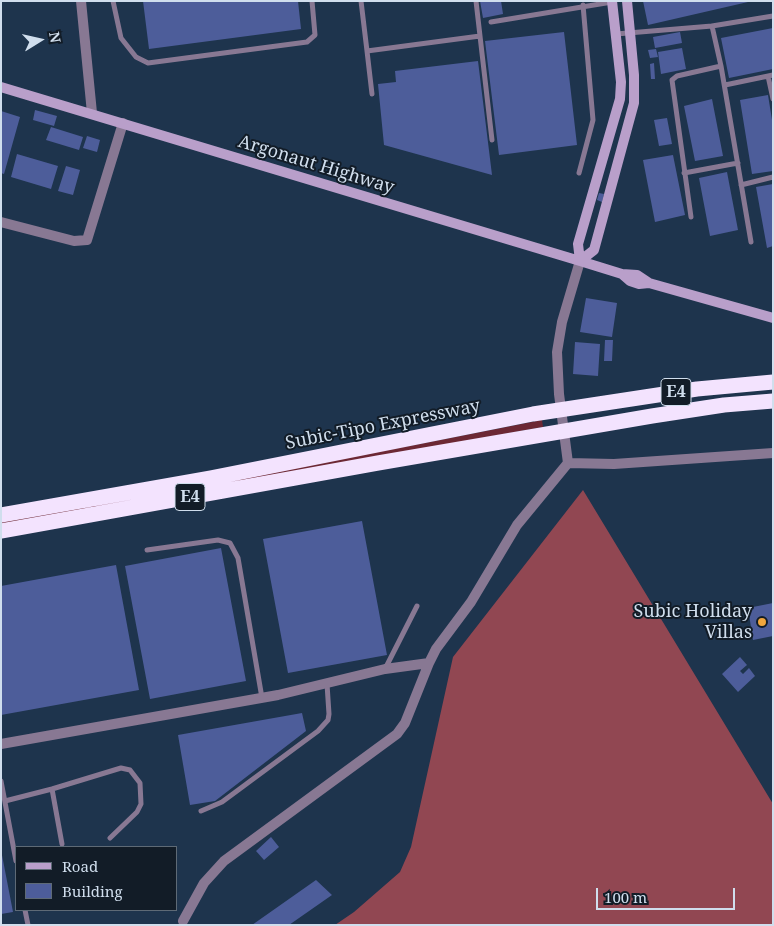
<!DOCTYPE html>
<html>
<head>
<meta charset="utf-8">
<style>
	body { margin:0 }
	#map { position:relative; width:774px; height:926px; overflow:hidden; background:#1e344d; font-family:"Noto Serif",serif }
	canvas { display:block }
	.frame { position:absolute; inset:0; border:2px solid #d0deed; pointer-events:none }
	.legend { position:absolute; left:15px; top:846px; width:162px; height:65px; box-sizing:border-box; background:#121c27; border:1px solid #5e6a76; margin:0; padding:6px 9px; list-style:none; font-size:15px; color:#d0deed }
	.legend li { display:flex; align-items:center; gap:10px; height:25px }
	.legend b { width:25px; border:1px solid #5e6a76 }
	.north { position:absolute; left:15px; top:15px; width:50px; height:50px; -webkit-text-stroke:4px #121c27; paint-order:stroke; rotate:80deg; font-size:14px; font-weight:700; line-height:20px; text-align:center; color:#d0deed }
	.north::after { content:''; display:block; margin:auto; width:18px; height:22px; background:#d0deed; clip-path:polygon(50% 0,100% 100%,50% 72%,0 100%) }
	.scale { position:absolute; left:596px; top:888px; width:139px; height:22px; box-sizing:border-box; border:2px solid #d0deed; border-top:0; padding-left:6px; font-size:15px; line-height:18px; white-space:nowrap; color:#d0deed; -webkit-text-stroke:4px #121c27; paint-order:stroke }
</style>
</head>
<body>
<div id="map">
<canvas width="774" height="926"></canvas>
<div class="frame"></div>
<ul class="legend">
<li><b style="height:6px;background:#b99fca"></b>Road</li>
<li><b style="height:14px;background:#4d5d9a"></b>Building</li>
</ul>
<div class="north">N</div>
<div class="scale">100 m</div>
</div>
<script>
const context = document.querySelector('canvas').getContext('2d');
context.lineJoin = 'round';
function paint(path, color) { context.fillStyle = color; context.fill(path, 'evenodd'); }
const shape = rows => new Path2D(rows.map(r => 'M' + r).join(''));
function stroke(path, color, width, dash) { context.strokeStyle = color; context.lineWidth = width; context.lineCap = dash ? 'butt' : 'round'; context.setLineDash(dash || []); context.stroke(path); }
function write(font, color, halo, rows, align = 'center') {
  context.font = font + ' "Noto Serif",serif'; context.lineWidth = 4; context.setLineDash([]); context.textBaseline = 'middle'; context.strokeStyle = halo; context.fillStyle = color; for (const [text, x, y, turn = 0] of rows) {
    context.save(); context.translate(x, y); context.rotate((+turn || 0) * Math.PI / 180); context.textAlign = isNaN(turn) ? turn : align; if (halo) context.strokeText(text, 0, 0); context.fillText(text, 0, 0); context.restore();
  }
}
paint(shape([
	[542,420,543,427,1,525,1,520,409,446]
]), '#6c2834');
paint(shape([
	[583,490,773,804,773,925,335,925,354,912,400,872,411,847,453,657]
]), '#914752');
paint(shape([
	[143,1,298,1,301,29,149,49],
	[480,1,501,1,503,14,483,18],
	[643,1,748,1,748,2,648,25],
	[773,28,773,69,729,78,721,38],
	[564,32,577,145,499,155,485,41],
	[680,32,682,43,655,48,653,37],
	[682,48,686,69,661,74,658,52],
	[656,49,658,57,650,58,648,50],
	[478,61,492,175,384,145,378,84,396,82,395,71],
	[654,63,655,79,651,79,650,64],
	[768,95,773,126,773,171,752,174,740,100],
	[712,99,723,156,695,161,684,106],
	[35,110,57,116,54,126,33,120],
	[1,111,20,117,4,174,1,173],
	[667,118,672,144,659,146,654,120],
	[51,127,83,137,79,150,46,140],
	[87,136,100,140,97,152,83,148],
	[17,154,58,166,51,189,11,177],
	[673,155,685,215,655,222,643,160],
	[66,166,80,170,73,195,58,191],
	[727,172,738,230,710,236,699,178],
	[773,184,773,246,767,248,756,187],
	[599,193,604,194,602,202,597,200],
	[586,298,617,303,612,337,580,332],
	[605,340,613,340,612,361,604,361],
	[575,342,600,344,598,376,573,374],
	[362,521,387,655,288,673,263,539],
	[221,548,246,681,150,699,125,566],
	[116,565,139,690,1,715,1,586],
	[773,603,773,636,753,640,748,608],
	[740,657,747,665,740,671,743,674,749,668,755,676,738,692,722,674],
	[302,713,306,731,215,801,190,805,178,735],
	[271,837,279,847,264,860,256,851],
	[1,850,13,912,1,914],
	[316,880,332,895,289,925,252,925]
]), '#4d5d9a');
stroke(shape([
	[113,1,121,38,136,57,148,63,307,42,315,35,312,1],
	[361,1,367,51,480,36,476,1],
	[491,22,612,2],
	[712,26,721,66,751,242],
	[616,34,712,26,773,16],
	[480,36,492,140],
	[367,51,372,94],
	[768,76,773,99],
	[725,85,773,75],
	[579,173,593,120,583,5],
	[684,173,738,163],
	[741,185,773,177],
	[691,217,672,80,677,76,721,66],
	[147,550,218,540,230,543,238,558,262,698],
	[385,669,417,606],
	[1,781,16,861],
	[52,789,62,844],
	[5,801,52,789,121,768,130,770,140,783,141,804,137,812,110,838],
	[201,811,222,802,318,731,328,720,329,714,327,684],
	[25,910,28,925]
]), '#887893', 5);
stroke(shape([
	[81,1,92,113],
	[1,222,74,241,87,240,123,123],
	[568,463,614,464,773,453],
	[1,744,278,695,385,669,429,663],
	[183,921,204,883,224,861,397,734,405,723,429,663,436,649,471,602,517,525,568,463,559,394,557,352,562,322,580,261]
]), '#887893', 10);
stroke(shape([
	[1,87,580,261,622,274,630,281,639,284,649,283],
	[580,261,594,250,634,103,634,75,627,1],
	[580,261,578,244,620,99,621,82,612,1],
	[622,274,637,275,649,283,773,318]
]), '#b99fca', 10);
stroke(shape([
	[1,515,211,478,533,414,697,389,773,382],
	[1,531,378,463,652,416,724,405,773,401]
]), '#f3e3fe', 15);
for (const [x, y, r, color] of [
	[762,622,5,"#f0a63e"]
]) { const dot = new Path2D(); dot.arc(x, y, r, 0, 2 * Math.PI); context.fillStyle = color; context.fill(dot); stroke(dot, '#121c27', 2); }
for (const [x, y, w] of [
	[676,392,30],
	[190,497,30]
]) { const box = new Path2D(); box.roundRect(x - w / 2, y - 13.5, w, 27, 4); context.fillStyle = '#121c27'; context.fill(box); stroke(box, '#d0deed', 1); }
write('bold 16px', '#d0deed', null, [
	["E4",676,392],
	["E4",190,497]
]);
write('18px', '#d0deed', '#121c27', [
	["Argonaut Highway",316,165,17],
	["Subic-Tipo Expressway",383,425,-11]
]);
write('18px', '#d0deed', '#121c27', [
	["Subic Holiday",752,612],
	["Villas",752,633]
], 'right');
</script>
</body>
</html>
